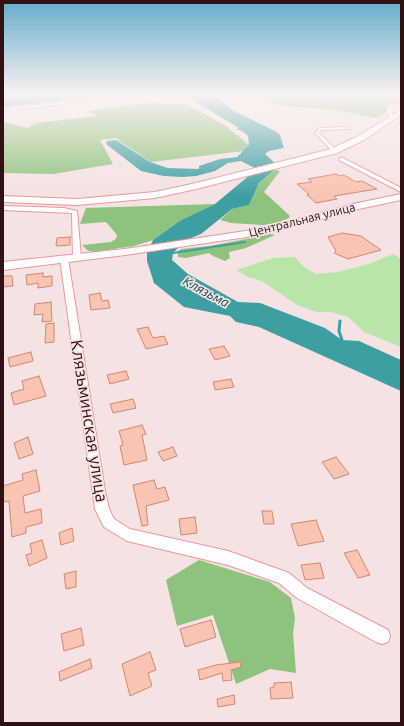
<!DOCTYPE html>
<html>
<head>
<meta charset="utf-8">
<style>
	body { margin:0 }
	#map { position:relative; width:404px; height:726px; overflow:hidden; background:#f5e2e2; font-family:Ubuntu,sans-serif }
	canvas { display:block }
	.frame { position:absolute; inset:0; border:4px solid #311113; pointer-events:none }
</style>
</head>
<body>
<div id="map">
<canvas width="404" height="726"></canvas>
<div class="frame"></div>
</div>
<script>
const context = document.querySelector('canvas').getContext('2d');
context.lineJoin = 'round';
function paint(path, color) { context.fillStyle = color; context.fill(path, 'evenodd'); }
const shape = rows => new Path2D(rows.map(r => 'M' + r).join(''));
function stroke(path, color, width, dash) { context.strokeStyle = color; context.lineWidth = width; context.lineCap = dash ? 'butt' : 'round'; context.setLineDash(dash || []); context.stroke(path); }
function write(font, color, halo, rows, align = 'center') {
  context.font = font + ' Ubuntu,sans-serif'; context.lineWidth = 3.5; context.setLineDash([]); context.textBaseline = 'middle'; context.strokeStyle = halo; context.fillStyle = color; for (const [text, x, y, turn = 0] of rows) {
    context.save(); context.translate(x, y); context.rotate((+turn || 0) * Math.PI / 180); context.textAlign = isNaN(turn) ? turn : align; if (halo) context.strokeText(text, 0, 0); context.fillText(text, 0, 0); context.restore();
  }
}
paint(shape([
	[393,254,401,259,401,347,364,332,348,317,331,312,317,312,297,305,262,281,248,277,236,270,273,258,295,257,304,267,316,274,338,272,369,264]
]), '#b8e6a9');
paint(shape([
	[261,94,401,94,401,103,389,106,386,112,376,118,336,110,275,105],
	[155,102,160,104,187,104,226,126,249,145,244,151,151,162,118,140,118,138,100,140,113,164,53,174,3,173,3,122,28,128,36,123,97,116,89,111],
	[274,170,280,171,264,192,290,216,289,218,274,224,263,225,231,223,220,220,232,209,249,205,259,183],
	[215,204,181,220,153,240,134,246,94,252,87,250,82,245,111,242,116,239,117,235,106,222,80,224,86,208],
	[271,234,275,235,246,248,229,252,230,258,225,261,213,256,209,253,186,258,178,257,178,251,181,249,210,246],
	[199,560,270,582,291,598,295,618,293,633,296,673,270,669,236,684,213,615,177,626,166,580]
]), '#8ec37d');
paint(shape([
	[3,94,115,94,3,107],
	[188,94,209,94,219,99,232,110,275,131,280,135,284,148,269,151,265,154,276,164,274,170,259,183,249,205,232,209,201,234,186,240,173,253,172,260,188,274,238,302,260,303,325,328,342,340,359,341,401,360,401,391,259,327,236,322,230,316,184,307,154,283,147,261,147,253,153,240,181,220,215,204,257,169,241,161,228,163,215,171,196,176,182,177,164,176,141,171,106,144,107,141,116,140,150,162,168,168,199,169,199,166,220,159,237,157,249,145,248,136,242,131,236,129,239,128,194,101]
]), '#3d9fa2');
stroke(shape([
	[173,253,245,242]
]), '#3d9fa2', 2);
stroke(shape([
	[340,321,339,331,342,340]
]), '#3d9fa2', 3);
const building = shape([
	[336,174,339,176,344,175,356,182,362,181,377,189,334,196,337,199,316,203,307,195,309,194,297,184,312,182,308,179,336,174],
	[342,233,361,236,381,250,348,259,334,253,336,251,328,237,342,233],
	[70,237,70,245,56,246,57,238,70,237],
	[43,273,43,277,52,276,52,286,38,288,38,283,27,285,26,275,43,273],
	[3,276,12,276,13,286,3,287,3,276],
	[100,293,102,301,108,300,110,308,91,310,89,295,100,293],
	[51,302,52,321,42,322,43,314,34,315,35,304,51,302],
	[54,323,54,342,45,343,46,324,54,323],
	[148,327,153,338,164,336,168,344,146,349,137,329,148,327],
	[224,346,230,356,215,360,209,349,224,346],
	[31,352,33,361,10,367,8,358,31,352],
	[126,371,129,379,110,384,107,375,126,371],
	[39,376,46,396,14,405,11,393,24,389,22,381,39,376],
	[231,379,234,387,215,390,213,382,231,379],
	[133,399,136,408,113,413,110,404,133,399],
	[142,425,146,434,142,435,147,460,124,465,120,446,123,445,119,431,142,425],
	[28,437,33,454,19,459,14,443,28,437],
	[173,447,177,456,163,461,158,452,173,447],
	[336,457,349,474,334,479,322,462,336,457],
	[36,470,40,491,23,496,25,513,41,509,42,523,26,527,26,533,12,537,9,501,3,502,3,486,23,480,22,474,36,470],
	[154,480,157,489,165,487,169,500,146,506,148,525,142,526,133,485,154,480],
	[262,511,272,511,274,524,264,524,262,511],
	[195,517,197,533,181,535,179,519,195,517],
	[316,520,324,541,298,546,291,524,316,520],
	[72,528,74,541,61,545,59,533,72,528],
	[42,540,47,558,29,566,26,555,32,553,30,544,42,540],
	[357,550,370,575,358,578,344,553,357,550],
	[320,563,324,578,305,580,301,565,320,563],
	[76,571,76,587,66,589,64,574,76,571],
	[211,620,216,637,185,647,180,629,211,620],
	[81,628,84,645,64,651,61,634,81,628],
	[150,652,156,670,148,673,152,686,130,696,122,664,150,652],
	[90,659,92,668,60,681,59,672,90,659],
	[240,662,241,667,231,670,232,680,223,681,222,673,200,680,198,670,216,665,240,662],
	[291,682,293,698,271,699,270,688,274,687,274,683,291,682],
	[234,695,235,704,218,707,217,699,234,695]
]);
paint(building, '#fac4b3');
stroke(building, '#d4856c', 1);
const street = shape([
	[129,94,145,94,3,111,3,109,129,94],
	[401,103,401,105,391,108,394,118,390,119,387,107,401,103],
	[348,127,350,129,321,130,319,133,337,151,334,153,315,133,319,128,348,127],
	[339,158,343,158,401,188,401,192,339,160,339,158],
	[3,206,64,208,77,211,81,258,77,260,73,258,72,213,3,210,3,206],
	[61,257,64,257,68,259,105,491,109,509,114,519,130,529,228,551,289,573,307,588,388,630,390,636,388,642,382,644,376,642,297,598,279,583,228,565,127,541,104,527,95,509,60,259,61,257]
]);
const secondary = shape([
	[401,110,401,115,364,140,337,153,196,189,155,198,77,205,3,202,3,196,77,199,155,192,196,183,331,149,358,136,401,110],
	[401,194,401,200,354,210,260,235,125,255,3,270,3,262,125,249,259,229,353,204,401,194]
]);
stroke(street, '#ed9799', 2);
stroke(secondary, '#ed9799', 2);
paint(street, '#fff');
paint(secondary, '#fff');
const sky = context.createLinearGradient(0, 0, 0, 196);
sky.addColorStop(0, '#63accc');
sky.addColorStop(0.48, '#faf2f2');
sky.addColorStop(1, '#faf2f200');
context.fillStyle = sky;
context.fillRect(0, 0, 404, 196);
write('12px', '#311113', '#f5e2e2', [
	["Центральная улица",302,220,-14]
]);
write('italic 13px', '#0c4749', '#f5e2e2', [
	["Клязьма",206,292,28]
]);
write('17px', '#311113', '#f5e2e2', [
	["Клязьминская улица",89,421,81]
]);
</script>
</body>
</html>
